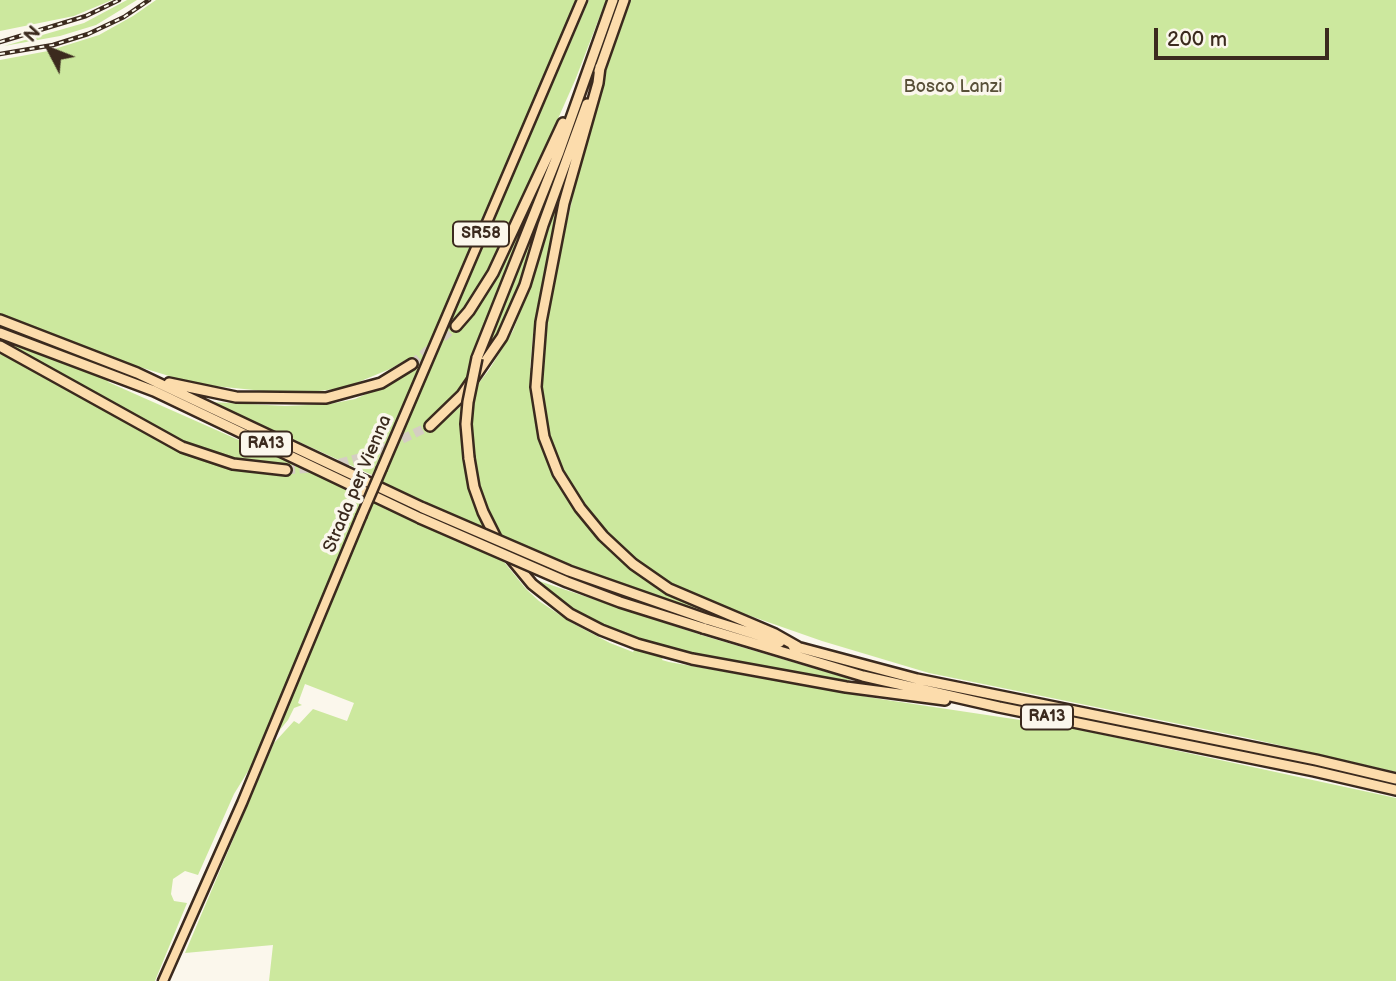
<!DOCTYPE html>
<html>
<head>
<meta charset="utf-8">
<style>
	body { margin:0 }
	#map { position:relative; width:1396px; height:981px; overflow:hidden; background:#fbf7ec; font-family:"Balsamiq Sans",sans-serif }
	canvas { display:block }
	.north { position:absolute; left:14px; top:14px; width:70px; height:70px; -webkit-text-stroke:5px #fbf7ec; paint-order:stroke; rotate:312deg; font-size:19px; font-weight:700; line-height:28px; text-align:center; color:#3b2a1e }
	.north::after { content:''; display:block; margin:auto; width:24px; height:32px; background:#3b2a1e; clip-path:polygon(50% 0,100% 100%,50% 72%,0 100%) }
	.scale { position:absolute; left:1154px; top:28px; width:175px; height:32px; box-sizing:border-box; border:4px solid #3b2a1e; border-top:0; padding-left:9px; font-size:21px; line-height:24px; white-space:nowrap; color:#3b2a1e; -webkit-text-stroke:5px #fbf7ec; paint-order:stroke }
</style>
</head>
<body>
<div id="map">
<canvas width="1396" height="981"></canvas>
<div class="north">N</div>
<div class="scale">200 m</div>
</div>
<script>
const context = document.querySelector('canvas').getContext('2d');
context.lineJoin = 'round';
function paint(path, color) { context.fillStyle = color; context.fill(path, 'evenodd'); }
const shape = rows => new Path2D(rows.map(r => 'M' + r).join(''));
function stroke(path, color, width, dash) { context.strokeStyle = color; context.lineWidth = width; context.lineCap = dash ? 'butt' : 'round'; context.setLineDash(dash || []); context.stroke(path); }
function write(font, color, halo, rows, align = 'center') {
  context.font = font + ' "Balsamiq Sans",sans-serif'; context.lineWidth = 7; context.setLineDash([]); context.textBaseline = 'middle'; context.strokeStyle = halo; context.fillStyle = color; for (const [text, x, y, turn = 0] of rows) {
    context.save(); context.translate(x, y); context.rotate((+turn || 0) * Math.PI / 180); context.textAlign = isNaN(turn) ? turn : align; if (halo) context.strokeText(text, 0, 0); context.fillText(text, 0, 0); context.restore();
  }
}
paint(shape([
	[0,0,112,0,74,16,0,31],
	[127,0,137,0,96,25,60,36,4,46,84,23],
	[156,0,579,0,372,475,211,402,285,406,330,404,355,399,396,381,416,368,409,358,390,369,344,388,293,394,195,384,117,360,108,382,365,496,250,768,234,794,198,875,185,871,173,879,171,894,174,901,187,903,155,981,0,981,0,354,3,355,13,337,17,322,0,316,0,60,48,51,99,35,133,16],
	[39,363,98,393,175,438,196,447,241,461,286,465,286,474,239,469,193,456,35,370],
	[589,0,606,0,576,78,512,223,488,271,469,302,452,322,460,329,482,301,524,224,472,356,479,359,593,67,595,67,522,277,497,336,464,385,447,404,429,419,434,430,460,407,489,370,513,331,534,275,575,148,533,334,530,368,541,367,543,336,550,297,587,135,601,85,631,0,1396,0,1396,772,1248,738,929,673,822,641,722,606,717,615,596,577,497,537,465,458,470,494,487,532,381,481],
	[374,500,504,562,526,589,539,601,572,623,610,643,633,652,637,644,578,613,530,578,701,635,850,679,848,682,666,648,662,660,669,662,880,699,1067,727,1396,798,1396,981,269,981,273,945,185,953,274,743,294,721,299,724,313,709,347,721,354,703,305,684,298,703,302,705,294,708,288,720,274,737,272,735,323,622]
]), '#cce89e');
stroke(shape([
	[412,364,456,326],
	[286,470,326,467,366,456,430,426]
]), '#d5cec3', 9, [9, 4.5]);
const primary = shape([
	[382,468,582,0],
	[163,981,242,803,361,517]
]);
const highway = shape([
	[600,67,598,83,564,203,541,322,536,387,544,437,558,473,580,508,603,536,633,564,669,589,775,634,798,647],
	[599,71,624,0],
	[0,320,137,373,423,508],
	[456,326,469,311,493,273,563,123],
	[0,333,154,391,420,518],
	[0,346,182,447,233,464,286,470],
	[477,358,559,152,613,0],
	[169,383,236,397,326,398,381,383,412,364],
	[430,426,462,395,502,337,525,285,543,225,587,104],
	[469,458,474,487,483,512,499,544,532,584,570,614,601,630,637,644,692,659,846,687,945,700],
	[706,619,780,642],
	[703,628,863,676,999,707,1314,771,1396,790],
	[793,646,917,679,1316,760,1396,779]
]);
stroke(primary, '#3b2a1e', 13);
stroke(highway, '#3b2a1e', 14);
stroke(primary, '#fcdcac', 8);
stroke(highway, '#fcdcac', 9);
const rail = shape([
	[0,42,86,16,119,0],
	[0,54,53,45,88,34,124,17,149,0]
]);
stroke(rail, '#3b2a1e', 4.5);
stroke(rail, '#fbf7ec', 2, [5]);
const primaryBridge = shape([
	[361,517,382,468]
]);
const highwayBridge = shape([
	[469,458,466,424,468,402,477,358],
	[423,508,569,571,706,619],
	[420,518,567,582,620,602,703,628]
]);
stroke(primaryBridge, '#3b2a1e', 13, []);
stroke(highwayBridge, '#3b2a1e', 14, []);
stroke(primaryBridge, '#fcdcac', 8);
stroke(highwayBridge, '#fcdcac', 9);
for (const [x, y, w] of [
	[481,234,56],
	[266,444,52],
	[1047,717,52]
]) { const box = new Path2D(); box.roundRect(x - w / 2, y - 12.5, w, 25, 5); context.fillStyle = '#fbf7ec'; context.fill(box); stroke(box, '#3b2a1e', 2); }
write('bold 16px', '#3b2a1e', null, [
	["SR58",481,234],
	["RA13",266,444],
	["RA13",1047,717]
]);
write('18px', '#585038', '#fbf7ec', [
	["Bosco Lanzi",953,87]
]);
write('18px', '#3b2a1e', '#fbf7ec', [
	["Strada per Vienna",358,484,-67]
]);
</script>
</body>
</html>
